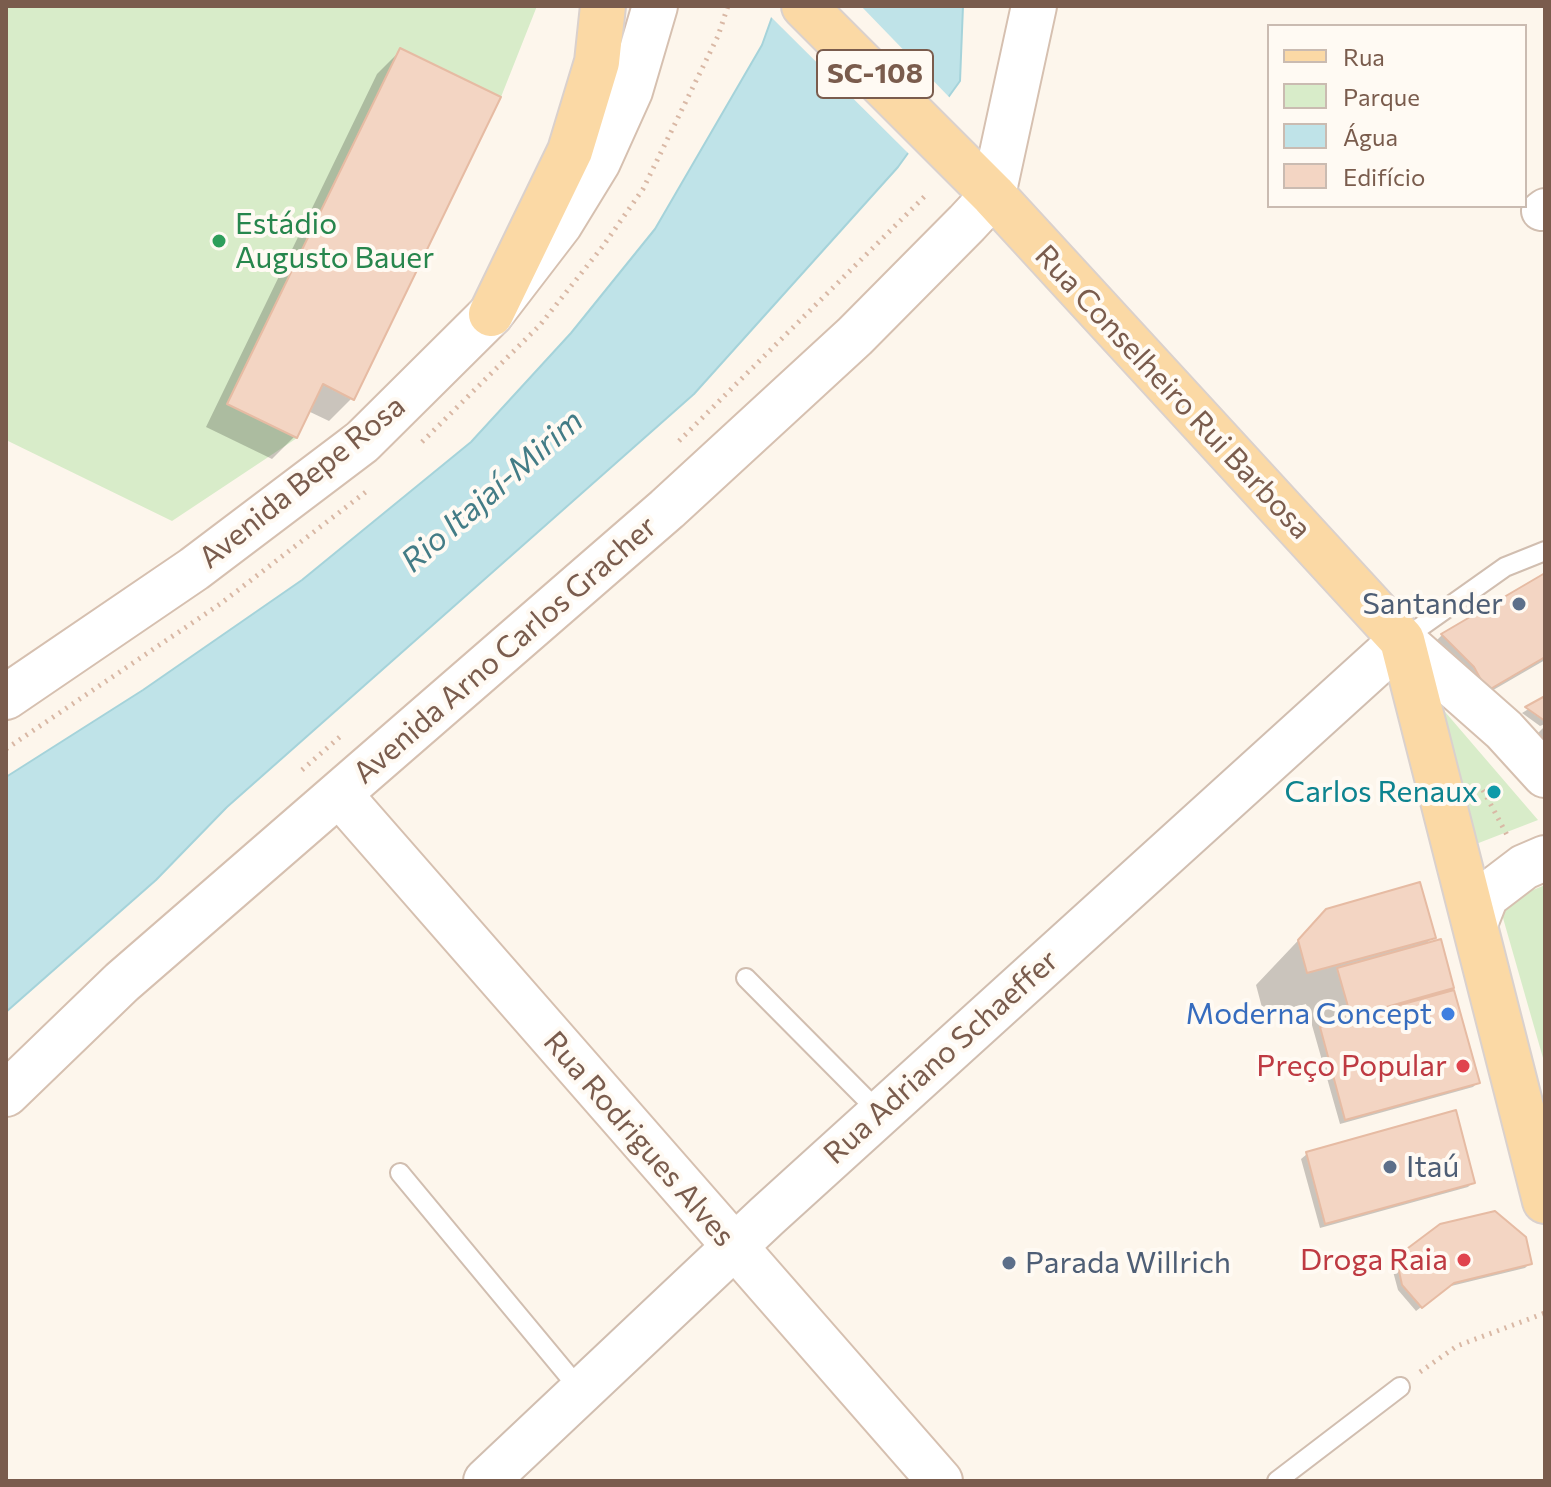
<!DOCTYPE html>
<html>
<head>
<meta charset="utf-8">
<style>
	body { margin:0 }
	#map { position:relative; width:1551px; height:1487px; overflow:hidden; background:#fdf6ec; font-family:Commissioner,sans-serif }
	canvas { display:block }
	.frame { position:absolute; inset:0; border:8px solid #7a5c4d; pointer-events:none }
	.legend { position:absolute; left:1267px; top:24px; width:260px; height:184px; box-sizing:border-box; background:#fffaf3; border:2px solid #cabbb1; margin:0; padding:10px 14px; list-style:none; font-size:24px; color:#7a5c4d }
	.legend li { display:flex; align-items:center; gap:16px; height:40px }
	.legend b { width:40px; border:2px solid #cabbb1 }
</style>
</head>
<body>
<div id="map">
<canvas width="1551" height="1487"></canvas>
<div class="frame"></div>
<ul class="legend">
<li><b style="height:10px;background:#fbd9a5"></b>Rua</li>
<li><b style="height:22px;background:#d8ecc9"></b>Parque</li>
<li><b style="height:22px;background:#bfe3e8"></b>Água</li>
<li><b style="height:22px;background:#f3d5c3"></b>Edifício</li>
</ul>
</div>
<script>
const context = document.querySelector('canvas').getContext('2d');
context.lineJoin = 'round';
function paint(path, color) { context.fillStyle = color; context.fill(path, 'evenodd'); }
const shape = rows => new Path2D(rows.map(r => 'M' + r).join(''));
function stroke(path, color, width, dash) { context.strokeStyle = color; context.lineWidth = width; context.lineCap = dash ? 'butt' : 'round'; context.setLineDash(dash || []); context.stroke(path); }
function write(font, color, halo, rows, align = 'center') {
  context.font = font + ' Commissioner,sans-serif'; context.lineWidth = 8; context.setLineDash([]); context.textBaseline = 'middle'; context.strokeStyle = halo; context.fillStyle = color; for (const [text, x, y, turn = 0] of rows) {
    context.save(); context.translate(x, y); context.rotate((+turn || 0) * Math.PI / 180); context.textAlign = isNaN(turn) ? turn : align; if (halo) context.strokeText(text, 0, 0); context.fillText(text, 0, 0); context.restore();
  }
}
paint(shape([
	[6,6,537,6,501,97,354,400,323,385,297,438,172,521,6,440],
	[1440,706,1538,820,1476,844],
	[1545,885,1545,1065,1499,904]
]), '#d8ecc9');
const water = shape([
	[776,6,963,6,960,81,898,167,694,394,227,807,156,880,6,1012,6,777,143,690,302,580,471,442,571,333,655,229,762,45,776,6]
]);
paint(water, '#bfe3e8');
stroke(water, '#a5d3da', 2);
paint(shape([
	[771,6,861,6,951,99,911,156,768,14]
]), '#fdf6ec');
paint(shape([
	[400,51,352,398,329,421,308,411,295,436,272,459,206,427,377,74],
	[1545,576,1545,660,1476,700,1431,646,1442,635],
	[1545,699,1545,724,1540,726,1522,713],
	[1545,726,1545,770,1530,741],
	[1327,910,1433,937,1425,945,1452,988,1445,994,1478,1082,1473,1087,1340,1124,1306,1004,1264,1015,1256,985],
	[1307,1154,1473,1182,1468,1187,1320,1228,1301,1159],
	[1397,1258,1530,1263,1525,1268,1447,1287,1416,1311,1398,1290,1391,1264]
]), '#0003');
const building = shape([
	[400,48,501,97,354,400,323,384,297,438,227,404,400,48],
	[1545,573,1545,657,1487,691,1474,667,1441,634,1545,573],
	[1545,696,1545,721,1525,707,1545,696],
	[1420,882,1436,938,1307,973,1298,940,1326,909,1420,882],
	[1441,939,1454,988,1351,1017,1337,968,1441,939],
	[1454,990,1480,1083,1345,1120,1320,1027,1454,990],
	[1456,1110,1475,1183,1325,1224,1306,1152,1456,1110],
	[1495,1211,1526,1237,1532,1264,1454,1283,1422,1308,1402,1285,1396,1257,1440,1224,1495,1211]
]);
paint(building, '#f3d5c3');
stroke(building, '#e6bba3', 2);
const service = shape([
	[1402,640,1505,567,1545,551],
	[746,978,880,1113],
	[400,1173,567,1374,585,1388],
	[1277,1481,1400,1387]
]);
const minor = shape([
	[1541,211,1545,208]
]);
const tertiary = shape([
	[486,1481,767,1216,1402,640]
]);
const secondary = shape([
	[1402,640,1504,730,1545,775],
	[6,697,194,569,362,442,491,314,560,224,598,162,630,91,655,6],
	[339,794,940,1481],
	[1475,924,1486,896,1524,867,1545,858],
	[6,1094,122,982,667,509,855,336,967,223,993,195,1034,6]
]);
const primary = shape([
	[804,6,993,195,1402,640,1545,1201],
	[491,314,570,151,597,62,603,6]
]);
stroke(service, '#d1beb0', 22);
stroke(minor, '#d1beb0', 42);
stroke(tertiary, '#d1beb0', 48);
stroke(secondary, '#d6c0b0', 48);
stroke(primary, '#dad1cd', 48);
stroke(shape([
	[679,441,925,196],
	[422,442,540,325,603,246,643,189,718,36,728,6],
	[6,749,220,604,367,491],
	[302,770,343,734],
	[1483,790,1507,835],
	[1420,1372,1457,1346,1545,1313]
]), '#d9b8a5', 5, [2, 6]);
stroke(service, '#fff', 18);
stroke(minor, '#fff', 38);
stroke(tertiary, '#fff', 44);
stroke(secondary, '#fff', 44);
stroke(primary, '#fbd9a5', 44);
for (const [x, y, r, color] of [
	[219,241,8,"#2e9e5b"],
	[1519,604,8,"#5c6f8a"],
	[1494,792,8,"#0f9aa8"],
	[1448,1014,8,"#3f7fe0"],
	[1463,1066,8,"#e0444e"],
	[1390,1167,8,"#5c6f8a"],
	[1464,1260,8,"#e0444e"],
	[1009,1263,8,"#5c6f8a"]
]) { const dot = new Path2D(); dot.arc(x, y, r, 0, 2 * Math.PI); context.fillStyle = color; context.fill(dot); stroke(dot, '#fffaf3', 3); }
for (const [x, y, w] of [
	[875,74,116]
]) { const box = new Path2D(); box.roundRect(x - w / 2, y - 24, w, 48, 6); context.fillStyle = '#fffaf3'; context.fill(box); stroke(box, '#7a5c4d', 2); }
write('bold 28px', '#7a5c4d', null, [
	["SC-108",875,74]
]);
write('30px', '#27864d', '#fffaf3', [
	["Estádio",235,224],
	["Augusto Bauer",235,258]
], 'left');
write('30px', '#7a5c4d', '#fffaf3', [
	["Rua Conselheiro Rui Barbosa",1173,392,47],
	["Avenida Bepe Rosa",302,482,-39],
	["Avenida Arno Carlos Gracher",505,650,-41],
	["Rua Adriano Schaeffer",941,1057,-42],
	["Rua Rodrigues Alves",639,1139,49]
]);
write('30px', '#4e5e75', '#fffaf3', [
	["Santander",1503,604,"right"],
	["Itaú",1406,1167],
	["Parada Willrich",1025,1263]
], 'left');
write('30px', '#0d838f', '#fffaf3', [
	["Carlos Renaux",1478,792]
], 'right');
write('30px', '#366cbe', '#fffaf3', [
	["Moderna Concept",1432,1014]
], 'right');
write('30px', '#be3a42', '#fffaf3', [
	["Preço Popular",1447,1066],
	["Droga Raia",1448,1260]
], 'right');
write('italic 32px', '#437c86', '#fffaf3', [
	["Rio Itajaí-Mirim",492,491,-41]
]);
</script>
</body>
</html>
